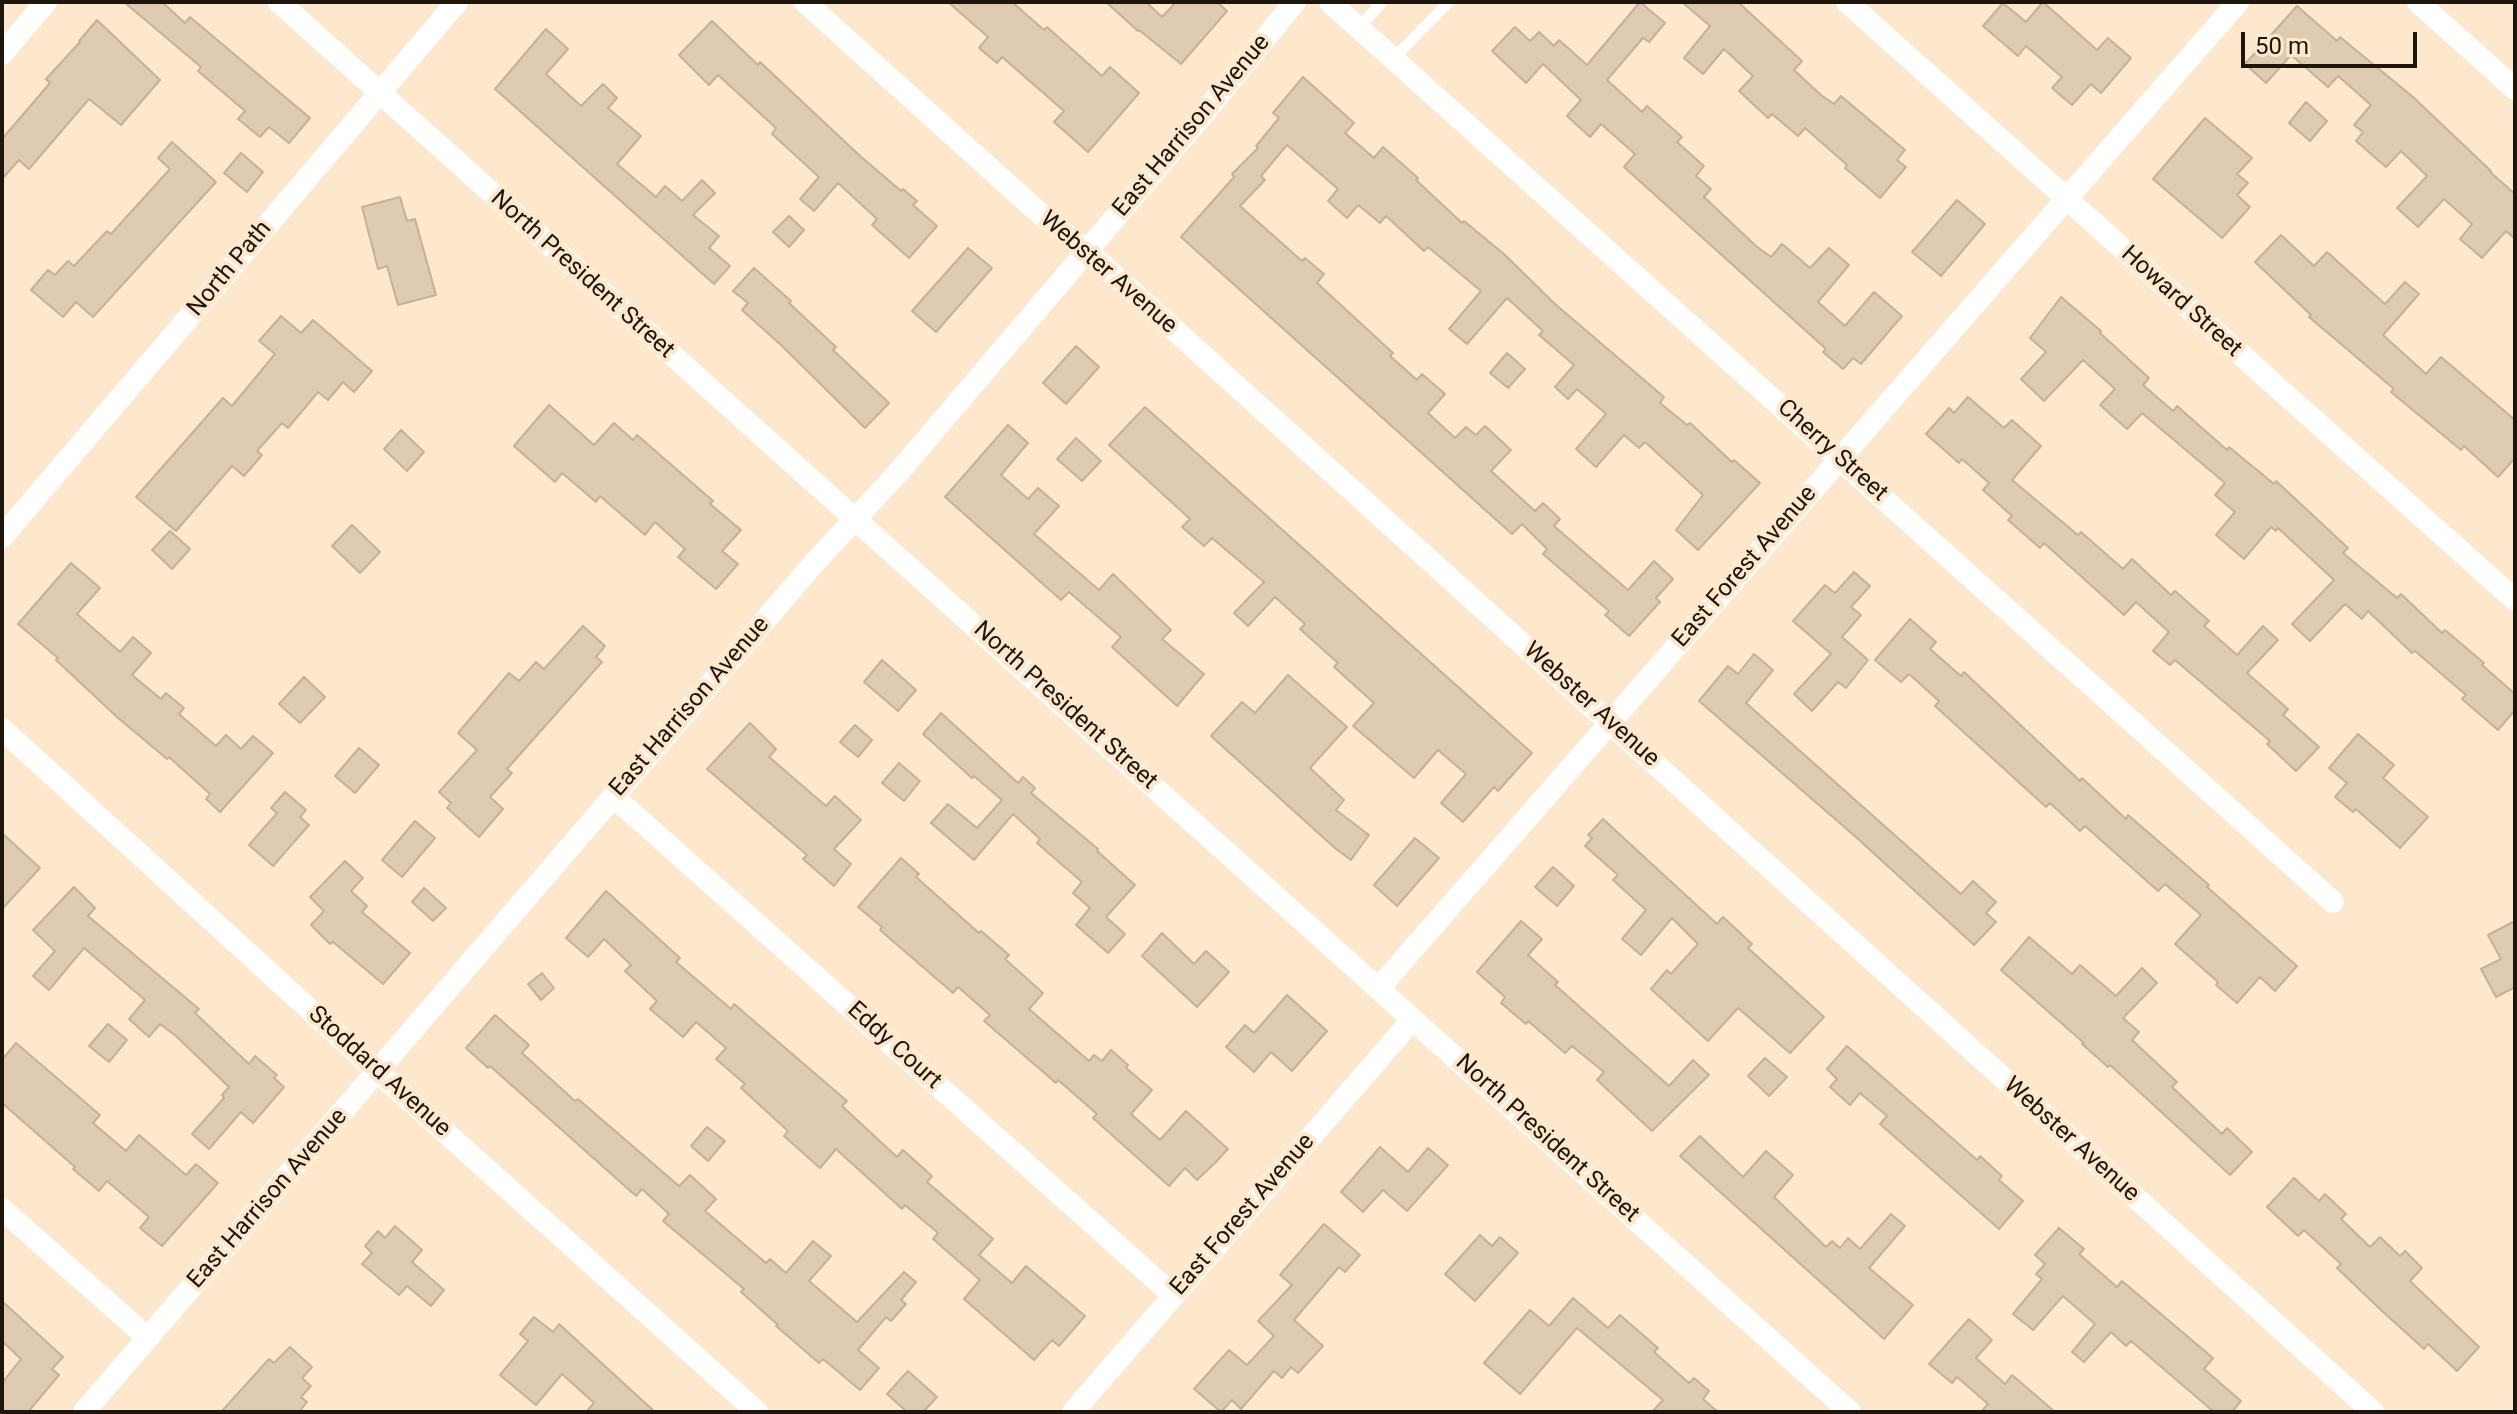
<!DOCTYPE html>
<html>
<head>
<meta charset="utf-8">
<style>
	body { margin:0 }
	#map { position:relative; width:2517px; height:1414px; overflow:hidden; background:#fde8ce; font-family:Roboto,sans-serif }
	canvas { display:block }
	.frame { position:absolute; inset:0; border:4px solid #1d160d; pointer-events:none }
	.scale { position:absolute; left:2241px; top:32px; width:176px; height:36px; box-sizing:border-box; border:4px solid #1d160d; border-top:0; padding-left:10px; font-size:24px; line-height:28px; white-space:nowrap; color:#1d160d; -webkit-text-stroke:6px #fde8ce; paint-order:stroke }
</style>
</head>
<body>
<div id="map">
<canvas width="2517" height="1414"></canvas>
<div class="frame"></div>
<div class="scale">50 m</div>
</div>
<script>
const context = document.querySelector('canvas').getContext('2d');
context.lineJoin = 'round';
function paint(path, color) { context.fillStyle = color; context.fill(path, 'evenodd'); }
const shape = rows => new Path2D(rows.map(r => 'M' + r).join(''));
function stroke(path, color, width, dash) { context.strokeStyle = color; context.lineWidth = width; context.lineCap = dash ? 'butt' : 'round'; context.setLineDash(dash || []); context.stroke(path); }
function write(font, color, halo, rows, align = 'center') {
  context.font = font + ' Roboto,sans-serif'; context.lineWidth = 8; context.setLineDash([]); context.textBaseline = 'middle'; context.strokeStyle = halo; context.fillStyle = color; for (const [text, x, y, turn = 0] of rows) {
    context.save(); context.translate(x, y); context.rotate((+turn || 0) * Math.PI / 180); context.textAlign = isNaN(turn) ? turn : align; if (halo) context.strokeText(text, 0, 0); context.fillText(text, 0, 0); context.restore();
  }
}
const building = shape([
	[124,2,162,2,185,23,190,17,310,118,289,143,269,127,260,137,238,119,245,111,198,71,201,67,124,2],
	[948,2,1012,2,1044,30,1047,27,1102,76,1110,67,1139,93,1088,152,1054,122,1064,111,1002,57,997,63,979,48,988,37,948,2],
	[1106,2,1146,2,1162,17,1176,2,1217,2,1227,11,1181,64,1139,30,1138,31,1106,2],
	[1640,2,1665,23,1649,42,1643,38,1607,80,1642,112,1647,106,1682,137,1677,142,1704,166,1696,176,1711,189,1704,197,1756,246,1771,257,1782,244,1810,268,1829,248,1849,265,1818,302,1845,326,1874,292,1902,316,1861,364,1853,358,1843,369,1823,352,1826,349,1624,167,1635,154,1601,124,1590,137,1567,116,1581,100,1543,64,1526,83,1492,51,1515,27,1530,41,1539,32,1554,46,1559,40,1587,65,1640,2],
	[1682,2,1738,2,1802,61,1794,70,1821,95,1834,104,1841,96,1905,150,1897,160,1906,167,1880,198,1845,168,1847,165,1805,128,1798,136,1772,114,1768,118,1739,91,1753,76,1724,49,1703,74,1684,58,1710,26,1682,2],
	[2043,2,2097,50,2108,38,2131,58,2101,93,2091,84,2072,105,2052,88,2062,77,2026,46,2018,56,1983,26,2003,3,2026,22,2043,2],
	[2297,6,2337,41,2340,37,2413,97,2491,171,2490,172,2515,194,2515,239,2506,231,2482,258,2460,239,2472,224,2444,199,2418,227,2397,208,2427,176,2401,151,2386,167,2356,141,2363,132,2354,125,2371,105,2338,76,2328,87,2291,55,2266,83,2245,64,2297,6],
	[97,20,160,80,121,125,89,99,29,169,19,160,2,179,2,139,50,83,46,79,80,42,79,41,97,20],
	[712,21,758,65,760,62,859,155,901,191,903,189,917,201,913,205,937,226,909,258,872,225,877,219,838,183,814,211,800,199,819,177,772,134,776,128,718,75,709,85,679,55,712,21],
	[546,29,568,49,546,74,581,106,603,84,617,98,608,108,641,136,617,164,656,197,665,186,682,201,702,180,715,193,693,215,719,236,709,248,730,266,714,284,495,89,546,29],
	[1303,77,1354,123,1345,133,1374,158,1383,147,1418,178,1416,180,1462,223,1464,221,1505,255,1555,304,1664,397,1660,403,1687,425,1690,423,1732,462,1734,460,1760,483,1698,550,1676,530,1703,495,1645,442,1639,448,1624,435,1596,467,1576,449,1606,414,1577,389,1568,399,1555,387,1574,365,1539,335,1543,331,1507,298,1467,344,1449,329,1481,291,1428,247,1424,251,1386,216,1380,223,1358,205,1347,218,1328,201,1338,189,1287,145,1261,176,1265,180,1240,206,1302,261,1305,258,1324,274,1317,283,1393,353,1390,356,1417,380,1422,374,1445,394,1428,413,1455,438,1466,427,1476,435,1485,426,1511,450,1491,471,1535,511,1543,503,1560,519,1554,526,1628,590,1654,561,1673,579,1656,598,1660,602,1629,636,1605,615,1609,611,1543,554,1547,549,1522,524,1512,534,1181,237,1234,177,1232,174,1258,148,1256,146,1279,118,1273,113,1303,77],
	[2306,102,2327,121,2310,141,2289,123,2306,102],
	[2205,118,2252,158,2237,174,2248,183,2237,195,2250,207,2222,238,2153,179,2205,118],
	[172,142,216,182,93,317,76,302,63,317,31,290,48,270,55,275,68,261,74,266,107,231,111,234,170,169,158,158,172,142],
	[241,153,263,172,247,192,224,173,241,153],
	[400,197,407,221,415,219,436,295,398,305,387,266,378,269,362,207,400,197],
	[1957,200,1985,224,1941,276,1912,252,1957,200],
	[789,216,804,230,789,247,773,232,789,216],
	[2281,235,2314,266,2327,252,2385,304,2405,282,2419,294,2383,335,2426,374,2441,357,2515,420,2515,458,2498,477,2464,446,2461,450,2391,392,2394,389,2309,317,2311,315,2255,262,2281,235],
	[968,248,992,268,936,332,912,311,968,248],
	[754,268,791,301,789,303,836,347,833,350,889,403,865,428,781,345,742,310,748,303,733,291,754,268],
	[2061,297,2101,331,2100,333,2149,378,2143,385,2173,411,2177,406,2227,450,2229,447,2274,484,2276,481,2348,548,2343,553,2397,598,2401,594,2442,633,2445,630,2484,663,2482,665,2515,694,2515,710,2498,730,2462,699,2466,695,2415,651,2412,653,2368,611,2362,619,2345,604,2310,641,2292,624,2334,580,2278,528,2276,531,2271,527,2244,559,2216,535,2235,512,2215,495,2225,483,2142,413,2127,429,2100,405,2115,389,2083,360,2044,401,2021,379,2046,352,2030,338,2061,297],
	[281,316,301,333,313,320,372,371,354,392,343,382,328,400,318,392,288,428,282,423,257,451,262,455,244,476,232,466,176,531,136,497,223,398,232,406,275,354,259,341,281,316],
	[1076,346,1099,367,1066,404,1043,383,1076,346],
	[1507,353,1525,369,1508,388,1490,373,1507,353],
	[1968,397,2004,428,2012,420,2041,446,2012,480,2078,535,2081,532,2123,569,2132,559,2171,595,2175,591,2209,621,2204,626,2237,655,2263,626,2278,640,2247,673,2288,709,2283,715,2319,747,2296,771,2267,744,2270,741,2175,660,2170,665,2153,651,2169,632,2136,602,2124,615,2044,543,2040,548,2008,520,2012,516,1983,490,1989,483,1962,459,1959,463,1926,434,1949,408,1954,413,1968,397],
	[549,405,594,445,614,423,633,440,637,435,713,501,710,504,741,530,722,551,738,564,716,589,678,557,685,549,655,522,645,535,600,496,596,502,562,473,555,482,514,446,549,405],
	[1145,407,1532,753,1498,791,1494,787,1463,822,1441,803,1466,774,1438,750,1414,778,1353,726,1374,703,1334,667,1338,663,1300,629,1305,624,1275,597,1248,626,1234,613,1264,582,1212,538,1204,546,1182,527,1190,519,1109,445,1145,407],
	[1008,425,1028,443,1001,475,1028,499,1038,488,1059,506,1034,534,1099,590,1113,574,1171,630,1162,639,1204,674,1177,706,1112,647,1121,637,1069,592,1061,600,945,497,1008,425],
	[401,430,424,452,407,471,384,449,401,430],
	[1076,438,1101,461,1082,481,1057,459,1076,438],
	[352,525,380,552,360,573,332,546,352,525],
	[170,531,190,549,172,569,152,550,170,531],
	[71,563,100,588,77,614,120,652,133,637,151,653,132,675,161,699,166,693,184,708,179,714,216,746,226,735,241,749,253,736,273,753,220,812,206,799,210,794,169,757,167,759,117,717,56,660,58,658,18,624,71,563],
	[1854,572,1870,586,1851,607,1861,615,1842,637,1868,660,1846,688,1838,682,1812,711,1794,694,1831,654,1793,621,1825,585,1835,593,1854,572],
	[1910,619,1936,642,1930,649,1961,676,1964,672,2080,781,2082,778,2126,819,2128,815,2209,885,2207,887,2297,966,2275,991,2260,977,2237,1003,2216,985,2218,982,2175,944,2201,915,2165,884,2158,891,2085,826,2080,831,2050,803,2046,807,1935,706,1939,701,1909,674,1901,682,1875,660,1910,619],
	[583,626,605,646,596,657,602,662,507,769,512,773,490,797,503,809,479,837,447,808,451,803,439,792,477,750,458,733,509,673,519,681,536,662,544,669,583,626],
	[1754,654,1773,670,1746,703,1961,894,1973,881,1996,902,1986,913,1996,922,1974,945,1857,838,1699,701,1728,666,1738,674,1754,654],
	[882,660,916,690,898,711,864,682,882,660],
	[1288,675,1347,727,1310,768,1344,800,1336,810,1369,835,1351,860,1336,849,1211,736,1242,702,1255,713,1288,675],
	[304,677,325,697,300,723,279,704,304,677],
	[941,713,1018,783,1023,777,1035,788,1031,793,1098,849,1097,851,1135,885,1106,917,1125,934,1108,953,1076,925,1090,908,1073,893,1082,882,1037,843,1040,839,1013,814,974,860,931,823,948,804,977,828,1002,800,974,776,972,778,923,734,941,713],
	[750,723,776,749,769,757,826,806,835,796,861,820,834,849,851,864,834,886,803,859,807,855,707,769,750,723],
	[855,725,872,740,858,757,840,742,855,725],
	[2358,734,2394,765,2383,778,2428,817,2400,848,2356,809,2353,812,2335,797,2347,783,2329,768,2358,734],
	[359,748,379,765,355,793,335,776,359,748],
	[899,763,920,781,904,801,882,783,899,763],
	[285,792,306,810,300,817,309,825,273,866,249,845,277,813,271,808,285,792],
	[1603,819,1717,924,1723,917,1752,944,1748,948,1824,1017,1790,1053,1738,1008,1708,1041,1651,989,1667,970,1671,974,1698,944,1672,918,1641,955,1622,939,1646,910,1613,880,1618,875,1585,846,1592,838,1588,835,1603,819],
	[415,821,435,838,402,877,382,860,415,821],
	[2,833,40,868,2,909,2,833],
	[1415,838,1439,858,1397,906,1374,885,1415,838],
	[901,858,919,874,916,877,979,933,981,931,1009,955,1005,959,1043,993,1029,1009,1089,1061,1094,1055,1102,1061,1111,1050,1128,1065,1126,1068,1152,1090,1131,1114,1160,1140,1186,1111,1228,1149,1216,1162,1197,1180,1185,1168,1169,1186,1093,1118,1097,1114,1058,1080,1056,1083,984,1021,990,1015,958,987,953,993,880,930,882,927,858,907,901,858],
	[345,861,363,878,351,891,367,906,362,912,410,953,383,984,333,942,330,944,311,925,324,911,310,897,345,861],
	[1553,867,1574,886,1557,906,1535,887,1553,867],
	[74,887,95,908,88,916,199,1009,195,1013,249,1064,255,1056,277,1075,274,1078,284,1087,253,1123,241,1112,209,1149,192,1134,224,1098,222,1095,229,1087,176,1036,160,1024,149,1037,129,1019,145,1000,84,948,49,990,33,976,55,951,33,930,74,887],
	[424,888,446,908,433,921,412,902,424,888],
	[606,891,680,958,676,962,731,1009,734,1004,847,1101,842,1106,897,1157,903,1150,932,1176,927,1182,993,1239,979,1255,1012,1283,1026,1266,1085,1316,1059,1346,1052,1340,1034,1360,964,1299,980,1280,933,1239,938,1233,905,1205,902,1209,836,1149,820,1168,784,1136,788,1131,741,1088,745,1084,716,1059,726,1048,696,1022,683,1037,650,1009,657,1001,625,971,631,965,604,939,588,957,566,938,606,891],
	[1521,921,1542,939,1528,955,1558,982,1555,985,1669,1086,1693,1060,1709,1075,1652,1131,1597,1080,1604,1072,1572,1046,1565,1053,1528,1021,1526,1024,1501,1003,1505,997,1477,972,1521,921],
	[2515,921,2515,987,2496,997,2481,969,2501,959,2488,935,2515,921],
	[1162,933,1194,964,1206,951,1229,972,1197,1007,1142,956,1162,933],
	[2029,937,2072,974,2080,965,2116,996,2142,968,2157,983,2123,1018,2139,1032,2132,1040,2177,1082,2172,1087,2222,1134,2227,1128,2252,1152,2230,1175,2110,1065,2108,1067,2082,1044,2084,1043,2001,970,2029,937],
	[542,973,554,988,541,1000,528,984,542,973],
	[1287,995,1327,1031,1292,1071,1271,1052,1254,1072,1226,1047,1245,1025,1254,1033,1287,995],
	[495,1015,529,1045,522,1053,575,1101,578,1099,679,1186,690,1175,716,1199,705,1211,766,1263,770,1259,786,1273,813,1241,831,1256,809,1281,857,1322,904,1272,916,1282,901,1300,906,1304,891,1321,886,1317,858,1350,879,1368,860,1390,823,1359,819,1363,776,1326,778,1325,741,1292,744,1289,663,1221,669,1214,642,1189,636,1196,490,1066,488,1068,466,1048,495,1015],
	[108,1024,127,1040,109,1062,89,1046,108,1024],
	[16,1043,100,1115,93,1123,126,1151,139,1135,186,1175,196,1164,218,1183,162,1246,140,1228,149,1217,107,1181,99,1191,73,1169,75,1167,2,1103,2,1060,16,1043],
	[1847,1046,1977,1160,1980,1156,2002,1176,1999,1180,2023,1201,1999,1229,1880,1124,1887,1116,1860,1093,1850,1105,1830,1087,1837,1079,1827,1069,1847,1046],
	[1765,1058,1787,1077,1769,1096,1748,1076,1765,1058],
	[707,1127,725,1141,708,1161,691,1146,707,1127],
	[1700,1136,1743,1177,1766,1151,1793,1175,1774,1197,1826,1247,1832,1241,1840,1248,1848,1238,1860,1249,1891,1214,1905,1226,1869,1268,1913,1305,1884,1339,1680,1156,1700,1136],
	[1380,1147,1408,1172,1428,1148,1448,1165,1407,1211,1383,1190,1363,1212,1341,1192,1380,1147],
	[2294,1178,2319,1201,2325,1194,2346,1214,2341,1219,2370,1247,2380,1237,2400,1256,2405,1251,2422,1268,2410,1281,2479,1347,2457,1371,2428,1344,2424,1349,2382,1311,2337,1268,2341,1264,2304,1230,2298,1236,2267,1207,2294,1178],
	[1324,1224,1360,1255,1345,1272,1339,1267,1294,1320,1323,1346,1298,1373,1291,1367,1282,1378,1274,1371,1241,1409,1232,1400,1221,1412,1194,1389,1229,1350,1247,1365,1274,1336,1258,1321,1292,1285,1280,1275,1324,1224],
	[395,1226,422,1250,412,1262,444,1290,431,1306,407,1286,399,1295,362,1264,372,1253,365,1246,378,1231,385,1238,395,1226],
	[2059,1228,2084,1249,2079,1254,2117,1287,2122,1281,2213,1358,2204,1369,2241,1401,2232,1412,2214,1412,2131,1341,2126,1346,2111,1332,2084,1362,2072,1352,2095,1324,2063,1296,2033,1330,2013,1314,2042,1279,2036,1274,2045,1264,2035,1255,2059,1228],
	[1480,1235,1492,1246,1500,1237,1518,1253,1475,1301,1445,1274,1480,1235],
	[1573,1298,1608,1328,1620,1315,1658,1348,1654,1352,1689,1383,1694,1378,1709,1391,1703,1399,1718,1412,1652,1412,1663,1400,1577,1328,1520,1394,1484,1363,1530,1310,1549,1326,1573,1298],
	[2,1301,63,1357,52,1369,59,1375,28,1412,2,1412,2,1383,21,1359,2,1341,2,1301],
	[534,1317,553,1332,559,1324,655,1412,586,1412,594,1403,562,1374,536,1405,500,1375,528,1341,520,1334,534,1317],
	[1969,1319,1992,1340,1976,1358,2005,1384,2012,1375,2055,1412,1981,1412,1988,1404,1957,1377,1952,1383,1929,1364,1969,1319],
	[290,1347,312,1367,302,1378,311,1386,301,1397,307,1402,299,1412,221,1412,269,1359,274,1363,290,1347],
	[908,1371,937,1397,923,1412,907,1412,887,1394,908,1371]
]);
paint(building, '#dfcab2');
stroke(building, '#c5b199', 2);
stroke(shape([
	[1359,28,1382,2],
	[1393,59,1449,2]
]), '#fff', 11);
stroke(shape([
	[279,2,1850,1412],
	[805,2,1037,211,1087,251,2373,1412],
	[1330,2,2333,902],
	[1847,2,2515,600],
	[2418,2,2515,89],
	[2,54,46,2],
	[2,537,457,2],
	[2,729,377,1071,757,1412],
	[613,796,1174,1296],
	[1379,988,2238,2],
	[2,1209,148,1338],
	[84,1412,816,561,897,474,1201,117,1295,2],
	[1073,1412,1413,1019]
]), '#fff', 22);
write('24px', '#1d160d', '#fde8ce', [
	["East Harrison Avenue",1192,126,-50],
	["North Path",230,269,-50],
	["Webster Avenue",1108,273,41],
	["North President Street",582,275,42],
	["Howard Street",2181,302,42],
	["Cherry Street",1832,451,42],
	["East Forest Avenue",1745,567,-49],
	["Webster Avenue",1591,705,42],
	["North President Street",1065,706,42],
	["East Harrison Avenue",690,707,-49],
	["Eddy Court",894,1046,42],
	["Stoddard Avenue",379,1072,42],
	["North President Street",1547,1139,42],
	["Webster Avenue",2071,1140,42],
	["East Harrison Avenue",268,1199,-49],
	["East Forest Avenue",1243,1215,-49]
]);
</script>
</body>
</html>
